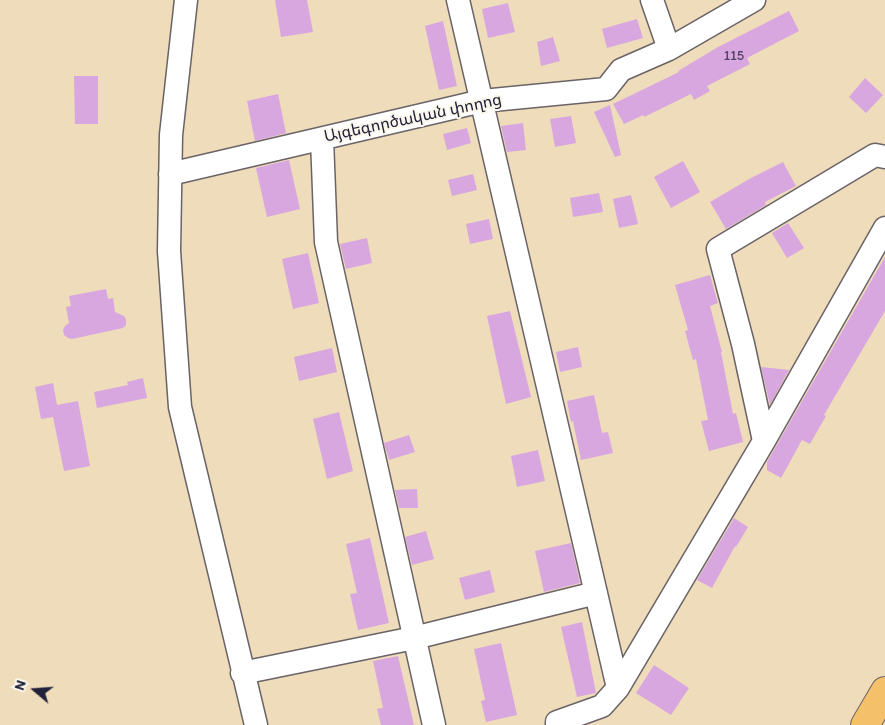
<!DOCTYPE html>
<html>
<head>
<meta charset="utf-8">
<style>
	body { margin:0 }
	#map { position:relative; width:885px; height:725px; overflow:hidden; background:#efdcba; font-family:Itim,sans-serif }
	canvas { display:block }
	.north { position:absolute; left:10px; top:665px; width:50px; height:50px; -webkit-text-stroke:4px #fbf7ec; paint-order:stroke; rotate:288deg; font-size:14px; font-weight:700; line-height:20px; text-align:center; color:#22223b }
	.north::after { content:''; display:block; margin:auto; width:18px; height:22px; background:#22223b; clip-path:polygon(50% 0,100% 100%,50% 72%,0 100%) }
</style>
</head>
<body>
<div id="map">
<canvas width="885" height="725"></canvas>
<div class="north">N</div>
</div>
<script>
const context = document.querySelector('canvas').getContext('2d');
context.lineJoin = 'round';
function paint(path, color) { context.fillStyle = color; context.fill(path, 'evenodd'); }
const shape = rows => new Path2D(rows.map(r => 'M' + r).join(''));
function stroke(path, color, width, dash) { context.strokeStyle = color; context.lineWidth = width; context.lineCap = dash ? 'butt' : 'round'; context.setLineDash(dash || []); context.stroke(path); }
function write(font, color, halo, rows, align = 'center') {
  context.font = font + ' Itim,"Noto Sans Armenian",sans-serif'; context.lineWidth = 4; context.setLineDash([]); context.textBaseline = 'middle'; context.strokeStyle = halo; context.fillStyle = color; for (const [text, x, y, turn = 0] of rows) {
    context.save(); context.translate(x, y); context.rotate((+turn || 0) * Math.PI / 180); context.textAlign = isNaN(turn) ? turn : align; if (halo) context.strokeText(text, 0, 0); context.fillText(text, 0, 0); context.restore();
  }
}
paint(shape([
	[275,0,307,0,313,32,281,37],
	[508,3,515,32,488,38,482,9],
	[789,11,799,31,747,58,750,64,707,86,710,91,694,100,691,94,644,117,643,115,624,124,613,104,679,72,678,71,718,47],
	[637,19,643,38,607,48,602,29],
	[443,21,457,86,439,90,425,26],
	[553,37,560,61,541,66,537,42],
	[74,76,98,76,98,124,75,124],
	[865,78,883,95,866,113,849,97],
	[278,94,286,133,255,141,247,101],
	[610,105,621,155,615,157,594,112],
	[571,116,576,143,555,147,550,119],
	[523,123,526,150,507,152,501,126],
	[467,128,471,143,447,150,443,134],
	[289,160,300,209,267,217,256,168],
	[683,161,700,192,671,208,654,177],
	[783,162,796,186,765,202,766,205,726,229,710,202,751,178],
	[473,174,477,190,452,196,448,180],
	[599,193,603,212,573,217,570,198],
	[631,195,638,224,619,228,613,199],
	[489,219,493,239,470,244,466,224],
	[788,223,804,248,787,258,772,233],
	[367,238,372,263,346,269,340,244],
	[308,253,319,303,293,309,282,259],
	[885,257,885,311,824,415,826,416,810,444,802,440,781,478,767,470,767,462],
	[710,275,718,303,710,306,722,352,721,352,733,414,736,413,743,442,709,451,701,421,708,420,696,359,693,360,685,331,688,330,675,285],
	[106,289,108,299,113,298,115,312,124,316,126,320,126,325,123,328,72,339,68,338,64,335,63,330,65,326,69,323,66,307,71,306,69,296],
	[510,311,531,397,506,404,487,316],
	[578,347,582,367,560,372,556,352],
	[332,348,337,372,299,381,294,357],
	[761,367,789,370,770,405],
	[143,378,147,398,97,408,94,392,128,385,127,382],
	[53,383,57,405,78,401,90,466,64,471,53,417,41,419,35,387],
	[594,395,602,433,608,432,613,453,581,460,573,421,571,422,567,401],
	[339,412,353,471,327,479,313,419],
	[409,435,415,452,389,460,384,443],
	[538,450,545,481,517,487,511,456],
	[417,489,418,508,399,508,395,490],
	[734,518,748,527,736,547,735,546,712,588,697,580],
	[426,531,434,559,412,565,405,537],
	[370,538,389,623,358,630,350,594,357,593,346,544],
	[571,543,580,583,544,592,535,551],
	[490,570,495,592,465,600,459,578],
	[582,622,596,693,577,697,561,627],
	[501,643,517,715,486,722,481,701,485,700,474,649],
	[398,656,414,725,381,725,377,709,383,708,373,661],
	[654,665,689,688,671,715,636,693]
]), '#d8a7e0');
const street = shape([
	[186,0,171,135,169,251,180,407,256,725],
	[458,0,618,688],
	[652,0,669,49],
	[322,139,326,242,434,725],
	[170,174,482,101,606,89,621,70,669,49,754,0],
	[764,441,743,344,718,249,875,155,885,157],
	[242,673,414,638,596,593],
	[557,725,557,722,602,706,618,688,764,441,885,228]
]);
const primary = shape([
	[865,725,885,691]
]);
stroke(street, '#6a6367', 25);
stroke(primary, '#6a6367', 30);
stroke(street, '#fff', 22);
stroke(primary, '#f4c16a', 28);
write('14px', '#504364', null, [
	["115",734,56]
]);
write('16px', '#22223b', '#fbf7ec', [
	["Այգեգործական փողոց",413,119,-12]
]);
</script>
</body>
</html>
